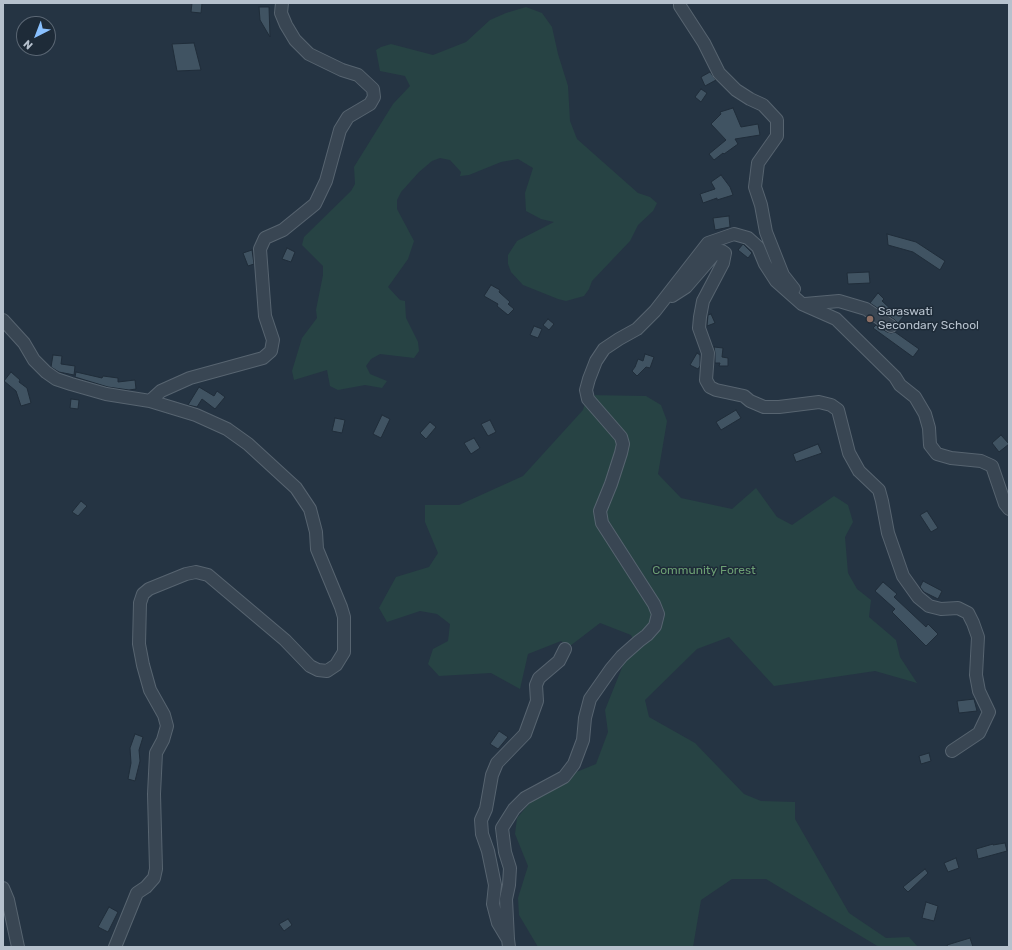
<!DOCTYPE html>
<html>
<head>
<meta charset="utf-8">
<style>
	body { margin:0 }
	#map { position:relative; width:1012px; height:950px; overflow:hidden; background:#253443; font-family:Rubik,sans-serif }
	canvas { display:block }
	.frame { position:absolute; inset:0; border:4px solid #b6c1cd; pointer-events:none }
	.north { position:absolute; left:16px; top:16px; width:40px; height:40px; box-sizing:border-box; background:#1e2b38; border:1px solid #5b6774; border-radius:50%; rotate:222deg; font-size:11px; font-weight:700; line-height:16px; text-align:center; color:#b6c1cd }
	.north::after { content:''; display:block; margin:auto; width:14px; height:18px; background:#89c0fe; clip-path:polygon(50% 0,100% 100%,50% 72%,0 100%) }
</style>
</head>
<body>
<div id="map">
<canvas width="1012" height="950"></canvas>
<div class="frame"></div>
<div class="north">N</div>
</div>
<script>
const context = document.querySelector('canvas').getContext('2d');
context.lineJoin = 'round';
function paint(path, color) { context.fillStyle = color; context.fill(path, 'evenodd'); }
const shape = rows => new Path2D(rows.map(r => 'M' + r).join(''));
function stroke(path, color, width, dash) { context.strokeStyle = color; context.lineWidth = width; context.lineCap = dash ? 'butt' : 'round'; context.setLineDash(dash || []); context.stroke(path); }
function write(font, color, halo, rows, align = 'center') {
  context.font = font + ' Rubik,sans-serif'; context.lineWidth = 3; context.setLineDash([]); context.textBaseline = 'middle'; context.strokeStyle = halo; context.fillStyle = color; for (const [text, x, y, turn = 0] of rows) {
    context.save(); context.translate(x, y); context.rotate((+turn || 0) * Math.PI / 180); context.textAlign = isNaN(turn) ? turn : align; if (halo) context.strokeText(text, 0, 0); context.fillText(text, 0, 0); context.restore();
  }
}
paint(shape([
	[526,7,542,13,552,27,558,54,568,86,570,121,577,139,638,193,650,197,657,203,653,211,638,225,630,241,592,281,589,289,584,296,566,301,558,299,523,285,511,272,508,264,508,255,517,241,554,222,541,219,526,211,525,193,533,168,518,159,501,162,469,175,460,176,461,172,450,160,440,158,432,161,419,172,401,192,397,200,397,209,414,241,408,259,388,287,400,300,405,301,406,318,418,342,419,351,414,358,380,354,371,359,366,366,370,374,387,381,382,388,365,385,338,390,330,386,327,370,294,380,292,371,302,338,317,318,316,310,323,275,323,266,302,245,304,237,351,191,355,184,354,167,393,104,410,86,405,76,380,71,376,50,381,47,391,44,433,55,466,42,490,20,506,13],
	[587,395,646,396,661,405,667,421,658,474,681,498,732,509,756,488,777,517,792,525,834,496,848,505,853,522,845,537,848,573,857,589,871,600,869,617,896,640,900,657,917,683,875,671,774,686,729,637,697,649,645,700,649,717,695,743,744,794,761,801,795,802,795,819,849,913,886,938,909,937,918,947,879,947,766,879,732,879,701,900,693,947,538,947,519,915,518,898,528,866,515,834,517,818,539,792,552,782,596,764,608,732,605,710,625,660,636,647,631,635,600,623,570,646,561,641,528,654,520,689,491,673,439,676,428,664,433,649,448,641,450,624,437,614,420,611,387,622,379,608,396,577,429,567,438,553,425,522,425,505,459,505,523,476,583,410]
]), '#274344');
const building = shape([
	[192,3,202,3,201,13,191,12,192,3],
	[259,7,269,7,270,37,260,20,259,7],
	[194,43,201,70,177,71,172,44,194,43],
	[710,72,716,80,705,86,701,77,710,72],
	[701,89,707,93,701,102,695,97,701,89],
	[733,108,741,127,758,124,760,135,735,139,738,144,724,154,723,153,714,160,709,154,726,140,711,124,721,114,720,112,733,108],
	[721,175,730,187,733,195,717,200,717,198,703,203,700,194,715,189,711,182,721,175],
	[729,216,730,227,715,230,713,218,729,216],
	[887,234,916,242,945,261,940,270,913,252,888,245,887,234],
	[743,244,752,253,748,258,738,250,743,244],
	[287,248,295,252,291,262,282,259,287,248],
	[252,250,254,264,248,266,243,253,252,250],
	[869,272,870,283,848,284,847,273,869,272],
	[491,285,500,290,499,292,510,302,508,304,514,309,508,315,497,306,498,304,484,296,491,285],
	[878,293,884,299,882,301,895,313,897,310,904,316,898,323,895,320,870,303,878,293],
	[711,314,715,323,707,326,708,315,711,314],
	[548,319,554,324,549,330,543,325,548,319],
	[876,325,887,332,891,333,895,332,919,349,913,357,873,328,876,325],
	[534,326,542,329,538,338,530,335,534,326],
	[714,347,723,348,722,357,728,358,728,366,719,366,720,363,715,363,715,353,714,347],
	[697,353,700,355,700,366,698,369,690,365,697,353],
	[645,354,654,357,650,368,646,367,637,376,632,371,635,367,638,359,643,361,645,354],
	[53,355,62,356,61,364,75,366,74,375,59,372,51,367,53,355],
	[11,372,20,380,19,382,27,388,31,403,21,406,16,391,4,381,11,372],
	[76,372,102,378,103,376,118,378,118,382,135,380,136,389,129,390,108,387,75,377,76,372],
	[199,387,214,396,217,391,225,397,215,409,202,399,197,407,188,405,199,387],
	[71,399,79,400,78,409,70,408,71,399],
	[736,410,741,418,721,430,716,422,736,410],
	[382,415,390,419,381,438,373,434,382,415],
	[335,418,345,420,342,433,332,431,335,418],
	[490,420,496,432,488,436,481,424,490,420],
	[430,422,436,427,426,439,420,433,430,422],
	[1001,435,1009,444,999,452,992,443,1001,435],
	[474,438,480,448,471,454,464,443,474,438],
	[818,444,822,453,796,462,793,454,818,444],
	[81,501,87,506,78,516,72,512,81,501],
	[927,511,938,528,931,532,920,515,927,511],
	[923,581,942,591,938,599,924,592,920,587,923,581],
	[883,582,897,594,894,597,926,627,928,624,938,634,926,646,892,612,895,609,875,591,883,582],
	[974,699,977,711,959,713,957,701,974,699],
	[499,731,508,737,498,749,490,744,499,731],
	[135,734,143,737,139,750,140,761,135,781,128,779,131,763,130,748,135,734],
	[929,753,931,761,921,764,919,756,929,753],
	[1005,843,1007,851,978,859,976,849,993,844,993,845,1005,843],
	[956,858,959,868,948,872,944,863,956,858],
	[925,869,928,873,908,892,903,887,925,869],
	[926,902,938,906,934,921,922,918,926,902],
	[109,907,118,912,108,932,98,927,109,907],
	[288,919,292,925,284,931,279,924,288,919],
	[970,938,973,947,948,947,947,945,970,938]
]);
paint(building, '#405362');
stroke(building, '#202d3a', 1);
const minor = shape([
	[680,3,680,6,704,43,719,73,736,90,750,99,763,105,777,120,777,136,758,163,755,187,761,205,766,232,783,275,794,289],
	[672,296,686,287,717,251,722,251,725,253,723,263,703,301,700,317,699,328,708,353,706,380,710,387,716,390,744,396,750,401,764,407,779,407,819,402,831,405,838,410,849,453,859,471,879,490,882,501,888,533,903,576,918,597,929,606,941,609,958,608,968,613,973,623,978,637,976,675,979,691,989,712,979,733,952,751],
	[805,304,839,301,866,309,891,326],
	[3,320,24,343,34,360,46,372,56,379,71,384,106,394,150,401,196,415,227,429,248,444,296,488,310,509,316,532,317,549,341,607,344,617,344,652,336,665,327,671,318,670,310,666,285,640,208,575,196,572,186,574,149,589,143,594,140,603,139,644,143,665,150,690,164,715,167,726,163,740,156,753,154,794,156,869,154,878,146,887,137,893,115,947],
	[150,401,161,391,190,378,263,358,271,351,273,340,265,316,260,249,265,238,283,230,315,204,326,181,340,130,348,117,370,104,374,97,373,89,358,75,342,70,309,54,295,40,286,25,281,13,282,3],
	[3,888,8,900,18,947],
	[507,938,498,923,493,904,495,885,488,851,482,834,481,820,486,809,492,775,497,763,525,734,537,701,536,685,539,678,559,661,565,649],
	[509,947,508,939,506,899,509,885,510,868,505,852,502,828,514,809,525,798,564,777,574,764,583,740,585,718,590,699,611,669,622,656,639,641,647,635,655,626,658,614,654,604,602,523,600,511,611,484,621,453,623,444,621,437,588,399,586,390,589,379,596,361,604,349,619,339,637,329,655,311,708,243,734,234,748,238,758,247,765,264,776,281,802,304,836,319,895,377,900,385,915,397,925,414,929,428,930,445,937,454,951,458,981,461,992,466,1005,504,1009,509]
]);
stroke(minor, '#576470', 14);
stroke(minor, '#394653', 12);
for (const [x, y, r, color] of [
	[870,319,4,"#8d6e63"]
]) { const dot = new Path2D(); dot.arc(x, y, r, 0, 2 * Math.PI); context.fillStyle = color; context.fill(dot); stroke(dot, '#1e2b38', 1.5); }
write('12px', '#b6c1cd', '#1e2b38', [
	["Saraswati",878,312],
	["Secondary School",878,326]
], 'left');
write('12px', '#6c9f73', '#1e2b38', [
	["Community Forest",704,571]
]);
</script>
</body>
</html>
